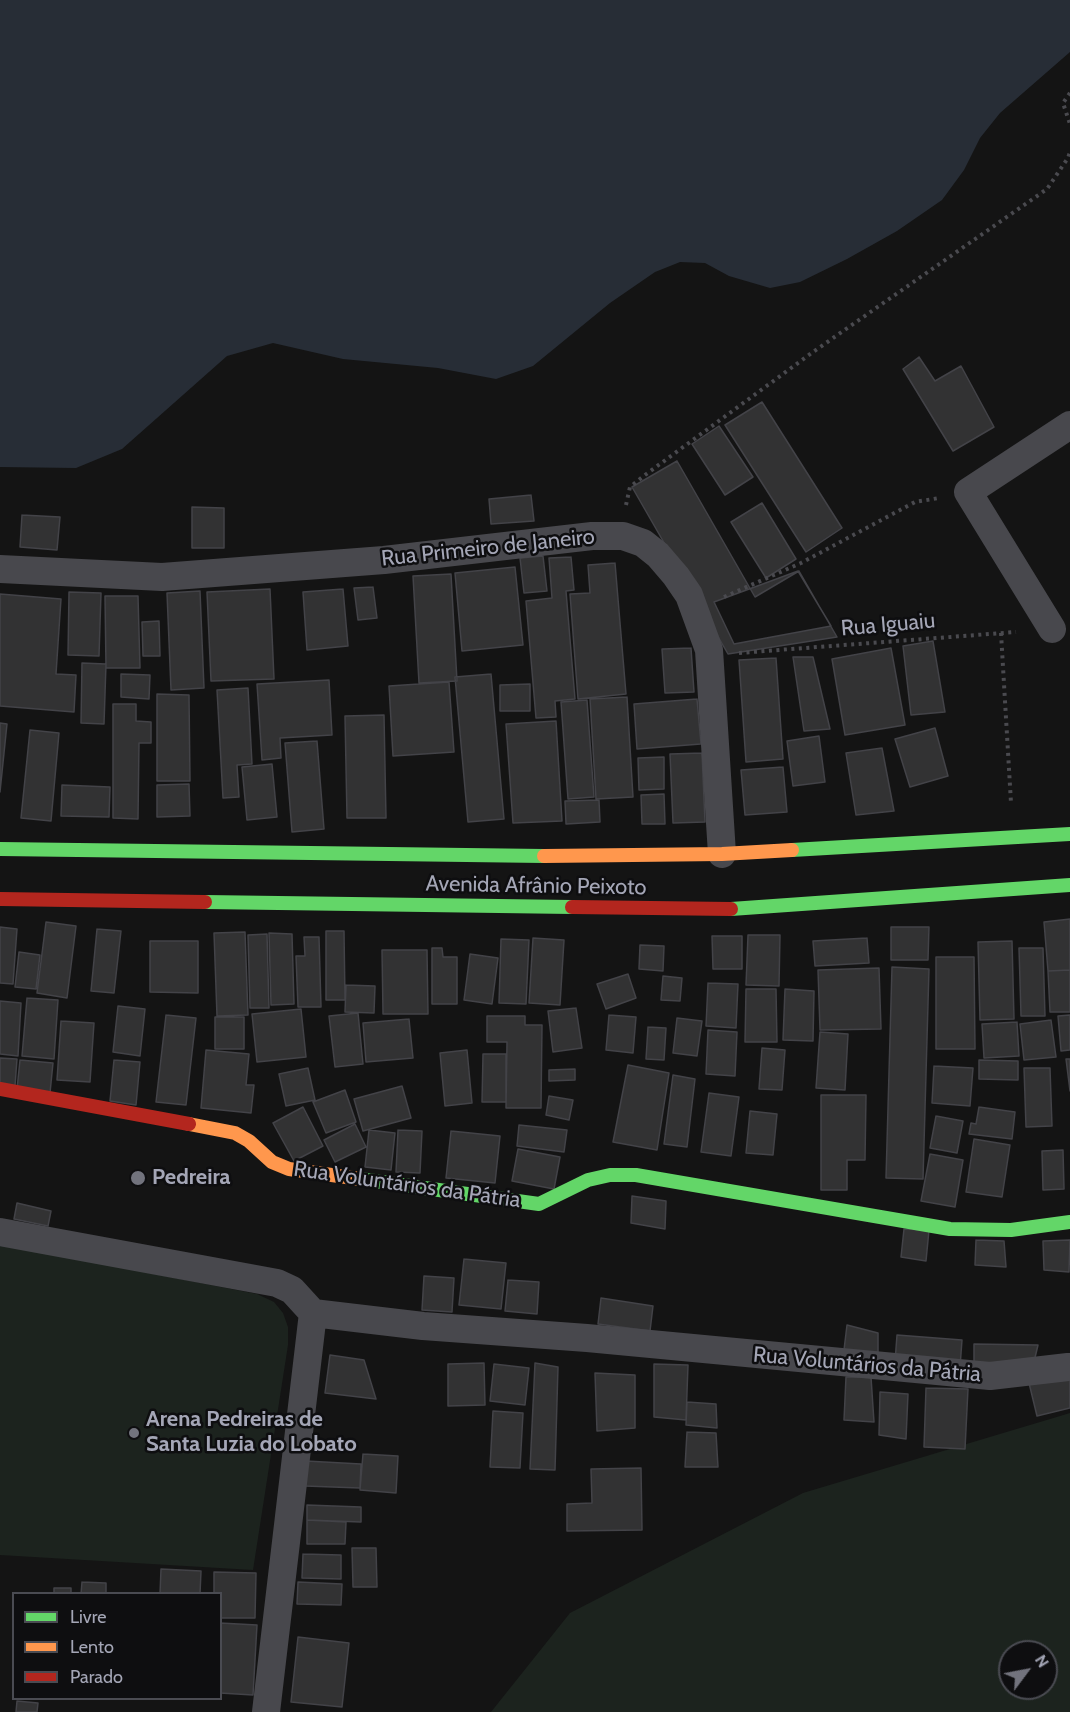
<!DOCTYPE html>
<html>
<head>
<meta charset="utf-8">
<style>
	body { margin:0 }
	#map { position:relative; width:1070px; height:1712px; overflow:hidden; background:#141414; font-family:Cabin,sans-serif }
	canvas { display:block }
	.legend { position:absolute; left:12px; top:1592px; width:210px; height:108px; box-sizing:border-box; background:#0e0e10; border:2px solid #4a4b52; margin:0; padding:8px 10px; list-style:none; font-size:18px; color:#a4a6b6 }
	.legend li { display:flex; align-items:center; gap:12px; height:30px }
	.legend b { width:30px; border:2px solid #4a4b52 }
	.north { position:absolute; left:998px; top:1640px; width:60px; height:60px; box-sizing:border-box; background:#0e0e10; border:2px solid #4a4b52; border-radius:50%; rotate:58deg; font-size:16px; font-weight:700; line-height:24px; text-align:center; color:#a4a6b6 }
	.north::after { content:''; display:block; margin:auto; width:21px; height:27px; background:#72737d; clip-path:polygon(50% 0,100% 100%,50% 72%,0 100%) }
</style>
</head>
<body>
<div id="map">
<canvas width="1070" height="1712"></canvas>
<ul class="legend">
<li><b style="height:8px;background:#63d668"></b>Livre</li>
<li><b style="height:8px;background:#ff974d"></b>Lento</li>
<li><b style="height:8px;background:#b3261e"></b>Parado</li>
</ul>
<div class="north">N</div>
</div>
<script>
const context = document.querySelector('canvas').getContext('2d');
context.lineJoin = 'round';
function paint(path, color) { context.fillStyle = color; context.fill(path, 'evenodd'); }
const shape = rows => new Path2D(rows.map(r => 'M' + r).join(''));
function stroke(path, color, width, dash) { context.strokeStyle = color; context.lineWidth = width; context.lineCap = dash ? 'butt' : 'round'; context.setLineDash(dash || []); context.stroke(path); }
function write(font, color, halo, rows, align = 'center') {
  context.font = font + ' Cabin,sans-serif'; context.lineWidth = 5; context.setLineDash([]); context.textBaseline = 'middle'; context.strokeStyle = halo; context.fillStyle = color; for (const [text, x, y, turn = 0] of rows) {
    context.save(); context.translate(x, y); context.rotate((+turn || 0) * Math.PI / 180); context.textAlign = isNaN(turn) ? turn : align; if (halo) context.strokeText(text, 0, 0); context.fillText(text, 0, 0); context.restore();
  }
}
paint(shape([
	[0,1244,257,1294,274,1302,283,1313,288,1327,288,1345,253,1570,0,1555],
	[1070,1413,1070,1712,491,1712,570,1613,803,1493],
	[1010,1652,1046,1652,1046,1688,1010,1688]
]), '#1c231e');
paint(shape([
	[0,0,1070,0,1070,52,1000,113,980,138,964,170,942,200,897,231,847,259,800,282,770,288,729,276,705,263,680,262,655,272,610,303,533,366,496,379,438,368,343,359,273,343,227,356,122,449,76,468,0,467]
]), '#272d36');
const building = shape([
	[919,357,935,381,961,366,994,427,953,451,903,369,919,357],
	[762,402,842,528,806,552,725,425,762,402],
	[719,426,753,477,725,495,692,444,719,426],
	[677,461,755,597,799,571,837,637,728,654,632,487,677,461],
	[531,495,534,521,491,524,489,499,531,495],
	[762,503,796,559,766,578,731,522,762,503],
	[192,507,224,508,224,548,192,548,192,507],
	[22,515,60,517,57,550,20,547,22,515],
	[543,556,547,591,524,593,520,558,543,556],
	[571,557,574,590,566,591,575,699,555,701,556,717,536,718,526,601,552,598,549,558,571,557],
	[615,563,626,694,578,699,570,594,590,593,588,565,615,563],
	[515,567,523,645,462,651,455,573,515,567],
	[798,571,831,626,734,644,714,602,798,571],
	[451,574,457,681,419,683,413,576,451,574],
	[373,587,377,618,358,620,354,588,373,587],
	[270,589,274,679,211,681,207,592,270,589],
	[343,589,348,646,307,650,303,592,343,589],
	[200,591,204,688,171,690,167,593,200,591],
	[69,592,101,593,99,656,68,655,69,592],
	[0,594,61,599,56,674,76,675,74,712,0,706,0,594],
	[105,596,138,596,140,668,106,668,105,596],
	[159,621,160,656,143,656,142,622,159,621],
	[933,641,945,712,911,715,903,646,933,641],
	[691,648,694,692,665,693,662,649,691,648],
	[891,648,905,725,845,735,832,659,891,648],
	[793,657,813,657,830,729,804,731,793,657],
	[776,658,783,759,746,762,739,660,776,658],
	[82,663,106,664,104,724,81,723,82,663],
	[121,674,150,675,149,699,121,697,121,674],
	[491,674,504,819,468,822,455,677,491,674],
	[329,680,332,735,280,738,281,758,262,760,257,684,329,680],
	[449,682,454,752,393,756,389,686,449,682],
	[530,684,530,711,500,711,500,685,530,684],
	[248,688,252,764,237,765,239,797,223,798,217,690,248,688],
	[157,694,189,695,190,781,157,781,157,694],
	[627,697,633,797,596,799,590,699,627,697],
	[697,699,701,744,637,749,634,704,697,699],
	[587,700,594,797,568,799,561,702,587,700],
	[113,704,136,704,136,721,151,722,151,743,139,743,138,819,113,818,113,704],
	[384,715,386,818,347,818,345,716,384,715],
	[556,721,562,821,513,823,506,724,556,721],
	[0,723,7,724,0,792,0,723],
	[935,728,948,776,910,787,895,739,935,728],
	[30,730,59,733,51,821,21,818,30,730],
	[819,736,825,782,793,786,787,741,819,736],
	[317,741,324,829,292,832,285,743,317,741],
	[882,748,894,811,856,815,846,753,882,748],
	[702,753,705,822,673,823,670,754,702,753],
	[664,757,664,789,639,790,638,758,664,757],
	[272,764,277,817,247,820,242,767,272,764],
	[783,767,787,812,745,815,741,770,783,767],
	[189,784,190,816,157,817,157,785,189,784],
	[62,785,110,787,109,817,61,816,62,785],
	[664,794,665,824,642,824,641,795,664,794],
	[599,800,600,822,566,824,565,801,599,800],
	[1070,919,1070,970,1048,971,1044,922,1070,919],
	[46,922,76,926,67,998,37,993,46,922],
	[0,927,17,929,13,984,0,983,0,927],
	[891,927,929,927,928,960,891,960,891,927],
	[97,929,121,931,114,993,91,991,97,929],
	[326,931,344,931,345,1000,326,1000,326,931],
	[245,932,248,1015,217,1016,214,933,245,932],
	[269,933,292,934,294,1004,271,1005,269,933],
	[267,934,269,1008,250,1008,248,935,267,934],
	[748,935,780,935,779,986,746,985,748,935],
	[712,936,742,936,742,969,713,969,712,936],
	[304,937,319,937,321,1007,298,1007,296,956,305,956,304,937],
	[533,938,564,940,560,1005,529,1003,533,938],
	[867,938,869,963,815,966,813,941,867,938],
	[501,939,529,940,526,1004,499,1003,501,939],
	[150,941,198,941,198,993,150,992,150,941],
	[1012,941,1014,1019,980,1020,978,942,1012,941],
	[640,945,664,946,663,971,639,969,640,945],
	[432,948,442,948,443,957,457,957,457,1004,432,1004,432,948],
	[1019,948,1043,948,1045,1016,1021,1016,1019,948],
	[382,950,427,950,428,1014,383,1014,382,950],
	[19,952,40,955,36,989,15,987,19,952],
	[470,954,498,958,492,1004,464,1000,470,954],
	[936,957,974,957,975,1049,936,1049,936,957],
	[892,967,929,969,923,1179,886,1178,892,967],
	[879,968,881,1029,820,1030,818,970,879,968],
	[1070,970,1070,1012,1050,1012,1048,971,1070,970],
	[628,974,636,998,606,1009,597,984,628,974],
	[663,976,682,978,680,1001,661,1000,663,976],
	[708,983,738,984,736,1028,706,1026,708,983],
	[346,985,375,986,374,1013,345,1012,346,985],
	[746,989,776,989,777,1042,745,1042,746,989],
	[785,989,814,991,813,1041,783,1040,785,989],
	[27,998,58,1000,54,1059,22,1056,27,998],
	[0,1001,21,1003,18,1056,0,1054,0,1001],
	[118,1006,145,1009,140,1056,113,1052,118,1006],
	[576,1008,582,1048,553,1052,548,1011,576,1008],
	[301,1009,306,1057,257,1062,252,1014,301,1009],
	[358,1013,363,1064,335,1067,329,1016,358,1013],
	[166,1015,196,1018,186,1105,156,1102,166,1015],
	[609,1015,636,1017,633,1053,606,1050,609,1015],
	[1070,1015,1070,1050,1061,1051,1058,1016,1070,1015],
	[487,1016,525,1016,525,1025,542,1025,541,1108,506,1108,507,1042,487,1042,487,1016],
	[215,1017,244,1017,244,1049,215,1049,215,1017],
	[677,1018,702,1021,697,1056,673,1053,677,1018],
	[409,1019,413,1058,366,1062,363,1023,409,1019],
	[1051,1020,1056,1057,1024,1060,1020,1024,1051,1020],
	[61,1021,94,1023,90,1082,57,1080,61,1021],
	[1017,1022,1019,1056,984,1058,982,1024,1017,1022],
	[648,1027,666,1028,664,1060,646,1059,648,1027],
	[708,1030,737,1032,735,1076,706,1074,708,1030],
	[820,1032,848,1034,845,1090,816,1088,820,1032],
	[762,1048,785,1050,782,1090,759,1089,762,1048],
	[206,1050,249,1054,246,1085,254,1085,251,1113,201,1108,206,1050],
	[467,1050,472,1103,445,1106,440,1053,467,1050],
	[483,1054,506,1054,506,1102,482,1102,483,1054],
	[0,1058,17,1059,15,1086,0,1084,0,1058],
	[1066,1059,1070,1059,1070,1091,1066,1059],
	[20,1060,53,1063,50,1093,17,1089,20,1060],
	[114,1060,140,1062,136,1105,110,1101,114,1060],
	[979,1060,1018,1061,1018,1080,979,1079,979,1060],
	[628,1065,669,1073,657,1150,613,1142,628,1065],
	[934,1066,973,1068,970,1106,932,1103,934,1066],
	[308,1068,315,1100,286,1106,279,1074,308,1068],
	[1024,1068,1050,1068,1052,1126,1026,1127,1024,1068],
	[575,1069,575,1080,549,1081,549,1070,575,1069],
	[673,1075,695,1079,687,1147,664,1144,673,1075],
	[402,1086,411,1118,363,1131,354,1099,402,1086],
	[345,1090,356,1122,326,1133,313,1102,345,1090],
	[709,1093,739,1097,731,1156,701,1152,709,1093],
	[821,1095,866,1095,865,1160,847,1160,847,1190,821,1190,821,1095],
	[549,1096,573,1100,569,1120,546,1115,549,1096],
	[303,1107,323,1146,294,1161,273,1123,303,1107],
	[979,1107,1015,1112,1012,1139,969,1134,971,1123,976,1124,979,1107],
	[750,1111,777,1114,773,1155,746,1153,750,1111],
	[936,1116,963,1121,957,1153,930,1148,936,1116],
	[355,1124,366,1147,335,1162,324,1140,355,1124],
	[519,1125,567,1130,564,1152,517,1146,519,1125],
	[369,1130,395,1133,391,1170,365,1167,369,1130],
	[398,1130,422,1131,420,1173,396,1172,398,1130],
	[451,1131,500,1136,495,1183,446,1178,451,1131],
	[974,1139,1010,1145,1002,1197,966,1192,974,1139],
	[518,1149,560,1157,554,1189,512,1181,518,1149],
	[1063,1150,1064,1189,1043,1190,1042,1151,1063,1150],
	[930,1154,963,1160,955,1207,921,1201,930,1154],
	[632,1196,666,1201,665,1229,631,1223,632,1196],
	[17,1203,51,1211,48,1226,14,1219,17,1203],
	[904,1229,929,1230,926,1261,901,1257,904,1229],
	[976,1240,1004,1241,1006,1267,975,1265,976,1240],
	[1070,1240,1069,1272,1044,1270,1043,1241,1070,1240],
	[464,1259,506,1263,501,1309,459,1305,464,1259],
	[424,1276,454,1278,452,1312,422,1310,424,1276],
	[508,1280,539,1282,537,1314,505,1311,508,1280],
	[601,1298,653,1306,650,1331,598,1324,601,1298],
	[847,1325,878,1333,878,1361,843,1358,847,1325],
	[897,1335,962,1340,960,1367,895,1362,897,1335],
	[974,1344,1038,1345,1034,1362,974,1365,974,1344],
	[330,1355,364,1360,376,1399,325,1393,330,1355],
	[484,1363,485,1405,448,1406,448,1364,484,1363],
	[535,1363,558,1367,555,1470,530,1469,535,1363],
	[494,1364,529,1368,525,1405,490,1401,494,1364],
	[654,1364,688,1365,686,1420,654,1417,654,1364],
	[595,1373,635,1375,635,1428,597,1431,595,1373],
	[846,1377,871,1377,874,1422,844,1420,846,1377],
	[1070,1377,1070,1408,1037,1416,1029,1383,1070,1377],
	[926,1388,968,1389,965,1449,924,1447,926,1388],
	[880,1392,908,1394,906,1439,879,1435,880,1392],
	[687,1402,716,1404,717,1428,686,1425,687,1402],
	[493,1411,523,1413,520,1468,490,1467,493,1411],
	[687,1432,716,1433,718,1467,685,1467,687,1432],
	[363,1454,398,1456,396,1493,360,1490,363,1454],
	[306,1461,361,1464,360,1488,305,1486,306,1461],
	[641,1468,642,1530,567,1531,567,1504,592,1503,591,1469,641,1468],
	[307,1505,361,1507,361,1522,307,1520,307,1505],
	[307,1520,346,1522,345,1544,307,1544,307,1520],
	[352,1548,376,1548,377,1587,353,1587,352,1548],
	[303,1554,341,1555,341,1579,302,1578,303,1554],
	[161,1569,201,1571,200,1594,160,1594,161,1569],
	[214,1572,256,1573,255,1618,220,1618,220,1594,214,1594,214,1572],
	[82,1582,106,1583,106,1594,81,1594,82,1582],
	[298,1582,342,1584,341,1605,297,1604,298,1582],
	[54,1588,71,1588,71,1594,54,1594,54,1588],
	[220,1623,257,1625,253,1695,220,1693,220,1623],
	[298,1637,349,1643,342,1707,291,1702,298,1637],
	[17,1701,38,1703,37,1712,16,1712,17,1701]
]);
paint(building, '#323233');
stroke(building, '#434348', 1.5);
stroke(shape([
	[1070,93,1063,103,1070,124],
	[626,505,630,487,645,475,813,352,1047,189,1068,158,1070,152],
	[724,597,801,563,915,502,939,498],
	[1001,633,1011,803],
	[739,653,1016,632]
]), '#4a4a4f', 4, [3, 4.5]);
stroke(shape([
	[0,569,162,577,384,560,592,536,623,536,643,543,658,555,676,576,689,595,709,650,722,854],
	[1052,629,968,492,1070,425],
	[0,1232,277,1283,292,1290,313,1313,423,1326,587,1338,990,1376,1068,1367],
	[266,1712,313,1313]
]), '#48484d', 28);
stroke(shape([
	[0,849,544,856],
	[792,850,1070,834],
	[205,902,572,907],
	[731,909,1070,885],
	[360,1179,539,1204,588,1180,610,1175,636,1175,950,1229,1011,1230,1070,1222]
]), '#63d668', 14);
stroke(shape([
	[544,856,722,854,792,850],
	[189,1124,235,1133,249,1141,272,1162,289,1169,360,1179]
]), '#ff974d', 14);
stroke(shape([
	[0,899,205,902],
	[572,907,731,909],
	[0,1089,189,1124]
]), '#b3261e', 14);
for (const [x, y, r, color] of [
	[138,1178,8,"#72737d"],
	[134,1433,6,"#72737d"]
]) { const dot = new Path2D(); dot.arc(x, y, r, 0, 2 * Math.PI); context.fillStyle = color; context.fill(dot); stroke(dot, '#0e0e10', 2); }
write('22px', '#a4a6b6', '#0e0e10', [
	["Rua Primeiro de Janeiro",488,548,-6],
	["Rua Iguaiu",888,625,-5],
	["Avenida Afrânio Peixoto",536,886,1],
	["Rua Voluntários da Pátria",407,1185,8],
	["Rua Voluntários da Pátria",867,1365,5]
]);
write('bold 22px', '#a4a6b6', '#0e0e10', [
	["Pedreira",152,1178],
	["Arena Pedreiras de",146,1420],
	["Santa Luzia do Lobato",146,1445]
], 'left');
</script>
</body>
</html>
